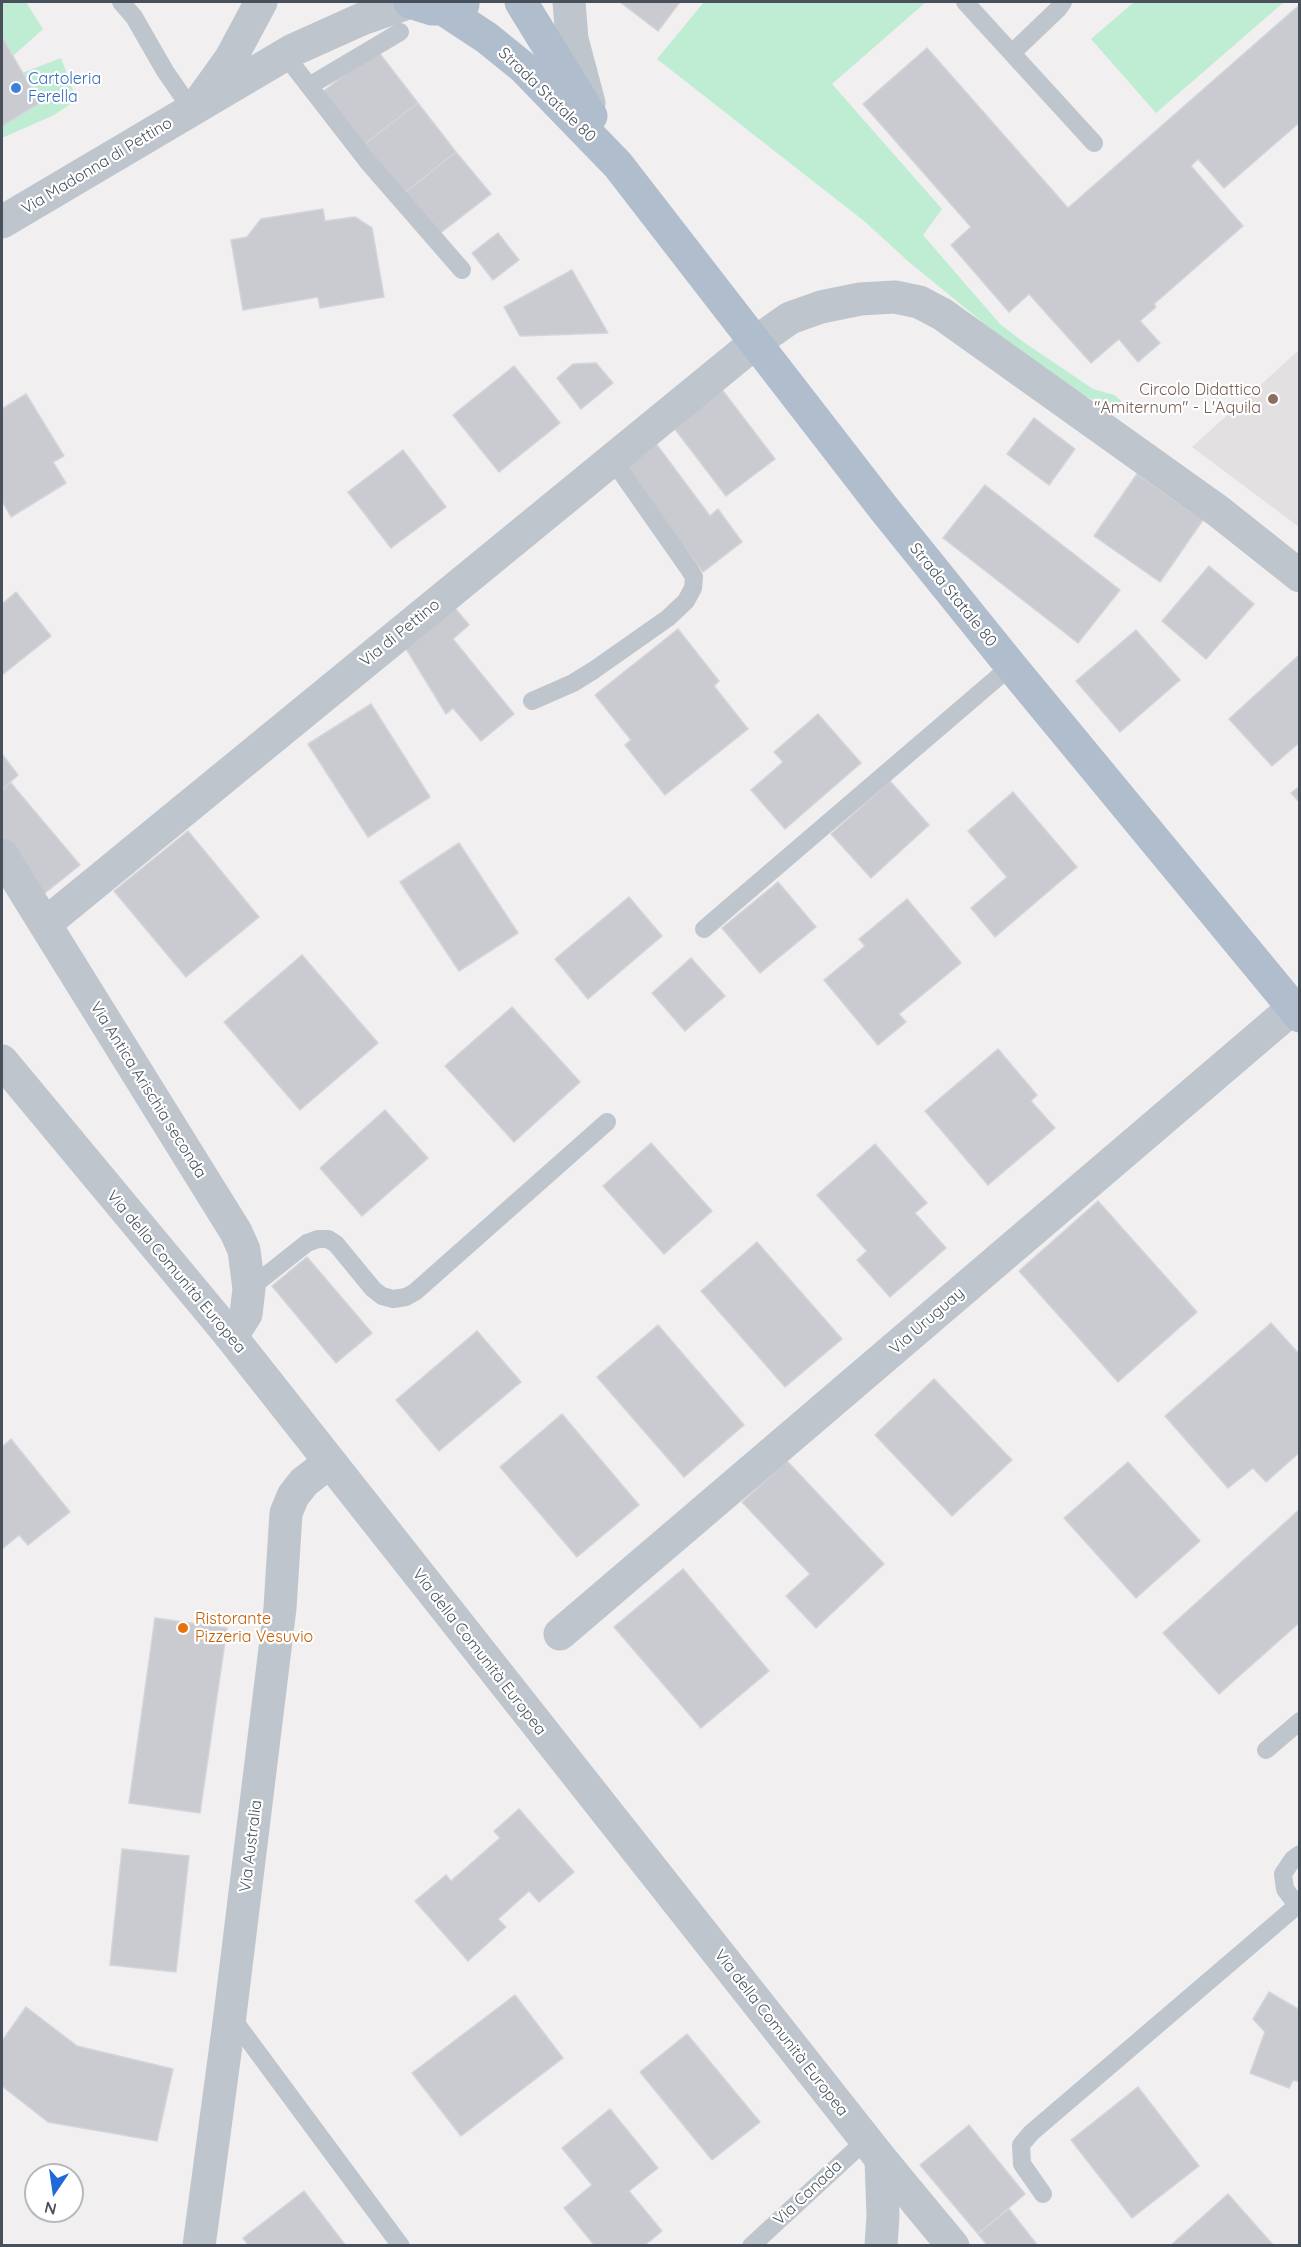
<!DOCTYPE html>
<html>
<head>
<meta charset="utf-8">
<style>
	body { margin:0 }
	#map { position:relative; width:1301px; height:2247px; overflow:hidden; background:#f1efef; font-family:Quicksand,sans-serif }
	canvas { display:block }
	.frame { position:absolute; inset:0; border:3px solid #48515b; pointer-events:none }
	.north { position:absolute; left:24px; top:2163px; width:60px; height:60px; box-sizing:border-box; background:#fff; border:2px solid #b6b9bd; border-radius:50%; rotate:193deg; font-size:16px; font-weight:700; line-height:24px; text-align:center; color:#48515b }
	.north::after { content:''; display:block; margin:auto; width:21px; height:27px; background:#2169d9; clip-path:polygon(50% 0,100% 100%,50% 72%,0 100%) }
</style>
</head>
<body>
<div id="map">
<canvas width="1301" height="2247"></canvas>
<div class="frame"></div>
<div class="north">N</div>
</div>
<script>
const context = document.querySelector('canvas').getContext('2d');
context.lineJoin = 'round';
function paint(path, color) { context.fillStyle = color; context.fill(path, 'evenodd'); }
const shape = rows => new Path2D(rows.map(r => 'M' + r).join(''));
function stroke(path, color, width, dash) { context.strokeStyle = color; context.lineWidth = width; context.lineCap = dash ? 'butt' : 'round'; context.setLineDash(dash || []); context.stroke(path); }
function write(font, color, halo, rows, align = 'center') {
  context.font = font + ' Quicksand,sans-serif'; context.lineWidth = 4.5; context.setLineDash([]); context.textBaseline = 'middle'; context.strokeStyle = halo; context.fillStyle = color; for (const [text, x, y, turn = 0] of rows) {
    context.save(); context.translate(x, y); context.rotate((+turn || 0) * Math.PI / 180); context.textAlign = isNaN(turn) ? turn : align; if (halo) context.strokeText(text, 0, 0); context.fillText(text, 0, 0); context.restore();
  }
}
paint(shape([
	[1299,350,1299,527,1192,447]
]), '#e2e0e0');
paint(shape([
	[2,2,26,2,43,29,13,56,2,37],
	[704,2,926,2,832,84,942,209,923,235,1000,324,1022,341,1093,389,1114,395,1127,406,1119,412,1083,395,1020,353,909,262,864,221,657,59],
	[1134,2,1284,2,1156,113,1091,39],
	[61,58,74,93,69,105,54,115,2,138,2,126,40,103,22,73]
]), '#bfedd3');
const building = shape([
	[620,2,680,2,658,31,620,2],
	[1297,7,1300,9,1300,122,1224,188,1198,159,1191,166,1243,226,1154,304,1156,307,1140,321,1160,343,1138,362,1119,339,1091,363,1029,294,1009,312,951,245,971,227,863,104,927,48,1068,208,1297,7],
	[2,37,40,103,2,126,2,37],
	[377,50,418,103,362,146,321,93,377,50],
	[418,103,456,152,403,194,362,146,418,103],
	[456,152,491,194,439,234,403,194,456,152],
	[323,209,325,221,355,217,372,228,384,297,320,308,318,297,243,310,231,240,247,237,261,219,323,209],
	[498,233,519,260,493,280,472,253,498,233],
	[572,270,608,333,520,336,504,307,572,270],
	[596,363,613,383,581,409,557,378,573,364,596,363],
	[514,366,560,423,499,472,453,415,514,366],
	[717,383,775,459,726,496,668,420,717,383],
	[26,394,64,456,53,462,66,483,11,517,2,501,2,409,26,394],
	[1034,418,1075,449,1049,485,1007,454,1034,418],
	[651,437,710,516,718,509,742,542,703,572,619,461,651,437],
	[403,450,446,507,391,548,348,492,403,450],
	[1137,474,1203,520,1160,582,1094,536,1137,474],
	[985,485,1120,590,1078,643,943,538,985,485],
	[1209,566,1254,604,1206,659,1162,621,1209,566],
	[16,592,51,636,2,675,2,604,16,592],
	[450,602,469,625,453,639,514,714,481,741,453,708,446,714,402,642,450,602],
	[678,629,719,681,714,686,748,729,665,795,625,745,631,740,595,695,678,629],
	[1136,630,1180,680,1120,732,1076,681,1136,630],
	[1298,656,1300,658,1300,742,1272,766,1229,719,1298,656],
	[371,704,430,797,368,837,308,744,371,704],
	[818,714,861,763,785,829,751,790,783,762,774,752,818,714],
	[2,754,18,775,2,790,2,754],
	[890,781,929,825,871,878,831,834,890,781],
	[10,782,80,865,40,897,2,840,2,790,10,782],
	[1300,786,1300,803,1291,793,1300,786],
	[1013,792,1077,867,995,937,971,908,1007,877,968,831,1013,792],
	[188,831,259,917,186,977,114,891,188,831],
	[459,843,518,933,459,971,400,882,459,843],
	[778,882,816,927,760,973,722,928,778,882],
	[629,897,662,936,588,999,555,959,629,897],
	[907,899,961,963,899,1014,906,1022,878,1045,824,980,865,946,859,939,907,899],
	[302,955,378,1043,300,1110,224,1022,302,955],
	[691,958,725,996,685,1031,652,993,691,958],
	[512,1007,580,1082,514,1142,445,1066,512,1007],
	[998,1049,1037,1095,1031,1101,1055,1128,988,1185,925,1111,998,1049],
	[385,1110,428,1158,362,1216,320,1168,385,1110],
	[651,1143,712,1211,664,1254,603,1186,651,1143],
	[875,1144,927,1203,915,1213,946,1248,890,1297,857,1260,867,1251,817,1195,875,1144],
	[1098,1201,1197,1312,1118,1382,1019,1271,1098,1201],
	[757,1242,842,1339,785,1387,701,1291,757,1242],
	[307,1257,372,1333,336,1363,272,1286,307,1257],
	[1271,1323,1300,1355,1300,1452,1266,1482,1253,1468,1228,1488,1165,1416,1271,1323],
	[658,1325,744,1425,684,1477,597,1377,658,1325],
	[477,1331,521,1382,439,1451,396,1400,477,1331],
	[934,1379,1012,1460,952,1516,875,1435,934,1379],
	[562,1414,639,1505,577,1557,500,1467,562,1414],
	[11,1439,70,1512,28,1545,19,1535,2,1549,2,1447,11,1439],
	[787,1461,884,1564,816,1628,786,1596,810,1574,742,1502,787,1461],
	[1128,1462,1200,1541,1136,1598,1064,1518,1128,1462],
	[1300,1509,1300,1622,1219,1694,1163,1633,1300,1509],
	[683,1569,769,1671,701,1728,614,1627,683,1569],
	[155,1618,227,1628,200,1813,129,1803,155,1618],
	[519,1809,574,1872,539,1902,529,1891,498,1919,506,1927,468,1961,415,1901,446,1875,451,1881,500,1838,494,1831,519,1809],
	[122,1849,189,1856,176,1972,110,1965,122,1849],
	[1269,1992,1300,2010,1300,2082,1293,2080,1289,2088,1250,2073,1265,2032,1253,2019,1269,1992],
	[515,1995,563,2058,461,2136,412,2073,515,1995],
	[26,2007,77,2046,173,2069,157,2141,48,2122,2,2086,2,2041,26,2007],
	[687,2034,760,2122,712,2160,640,2072,687,2034],
	[1138,2087,1199,2166,1132,2218,1071,2140,1138,2087],
	[610,2109,658,2168,629,2191,662,2231,644,2246,595,2246,564,2208,592,2185,562,2148,610,2109],
	[969,2125,1025,2194,978,2234,920,2165,969,2125],
	[304,2191,346,2246,249,2246,243,2238,304,2191],
	[1228,2194,1274,2246,1170,2246,1228,2194],
	[1009,2209,1038,2246,988,2246,978,2234,1009,2209]
]);
paint(building, '#c9cbd1');
stroke(building, '#d3d5da', 1.5);
stroke(shape([
	[121,2,134,17,165,71,192,110],
	[965,2,1094,143],
	[1012,53,1058,9,1063,2],
	[285,55,368,162,462,270],
	[309,86,400,32],
	[532,701,573,683,594,670,668,618,686,601,693,588,694,577,689,569,612,459],
	[704,929,1011,666],
	[249,1289,307,1243,318,1239,328,1239,336,1244,373,1289,382,1296,393,1299,406,1297,415,1292,607,1122],
	[1266,1750,1300,1721],
	[1297,1905,1285,1889,1283,1874,1293,1859,1300,1854],
	[230,2015,401,2246],
	[1043,2194,1022,2164,1021,2145,1031,2133,1300,1903],
	[751,2246,866,2140]
]), '#bec5cd', 18);
stroke(shape([
	[2,855,236,1232,244,1250,249,1289,246,1314,237,1328,229,1334],
	[45,924,756,342,790,318,821,307,860,299,895,297,919,302,942,314,1218,511,1300,576],
	[560,1634,1293,1008],
	[881,2159,883,2216,881,2246],
	[199,2246,230,2015,280,1608,286,1513,293,1496,304,1482,330,1462]
]), '#bec5cd', 33);
stroke(shape([
	[569,2,572,39,589,103],
	[203,97,231,58,261,2],
	[2,222,293,50,362,19,411,2],
	[2,1061,229,1334,881,2159,953,2246]
]), '#bec5cd', 33);
stroke(shape([
	[410,2,432,9,443,9,463,4],
	[521,2,591,116],
	[443,9,487,38,524,68,618,165,885,510,1011,666,1300,1016]
]), '#b0bdcc', 33);
for (const [x, y, r, color] of [
	[16,88,6,"#3f7fe0"],
	[1273,399,6,"#8d6e63"],
	[183,1628,6,"#e8710a"]
]) { const dot = new Path2D(); dot.arc(x, y, r, 0, 2 * Math.PI); context.fillStyle = color; context.fill(dot); stroke(dot, '#fff', 2); }
write('16px', '#366cbe', '#fff', [
	["Cartoleria",28,79],
	["Ferella",28,97]
], 'left');
write('16px', '#48515b', '#fff', [
	["Strada Statale 80",547,95,44],
	["Via Madonna di Pettino",97,166,-31],
	["Strada Statale 80",953,595,51],
	["Via di Pettino",400,633,-39],
	["Via Antica Arischia seconda",148,1090,58],
	["Via della Comunità Europea",176,1272,50],
	["Via Uruguay",927,1321,-41],
	["Via della Comunità Europea",479,1652,52],
	["Via Australia",251,1846,-83],
	["Via della Comunità Europea",781,2033,52],
	["Via Canada",808,2193,-43]
]);
write('16px', '#785e54', '#fff', [
	["Circolo Didattico",1261,390],
	["\"Amiternum\" - L'Aquila",1261,408]
], 'right');
write('16px', '#c56008', '#fff', [
	["Ristorante",195,1619],
	["Pizzeria Vesuvio",195,1637]
], 'left');
</script>
</body>
</html>
